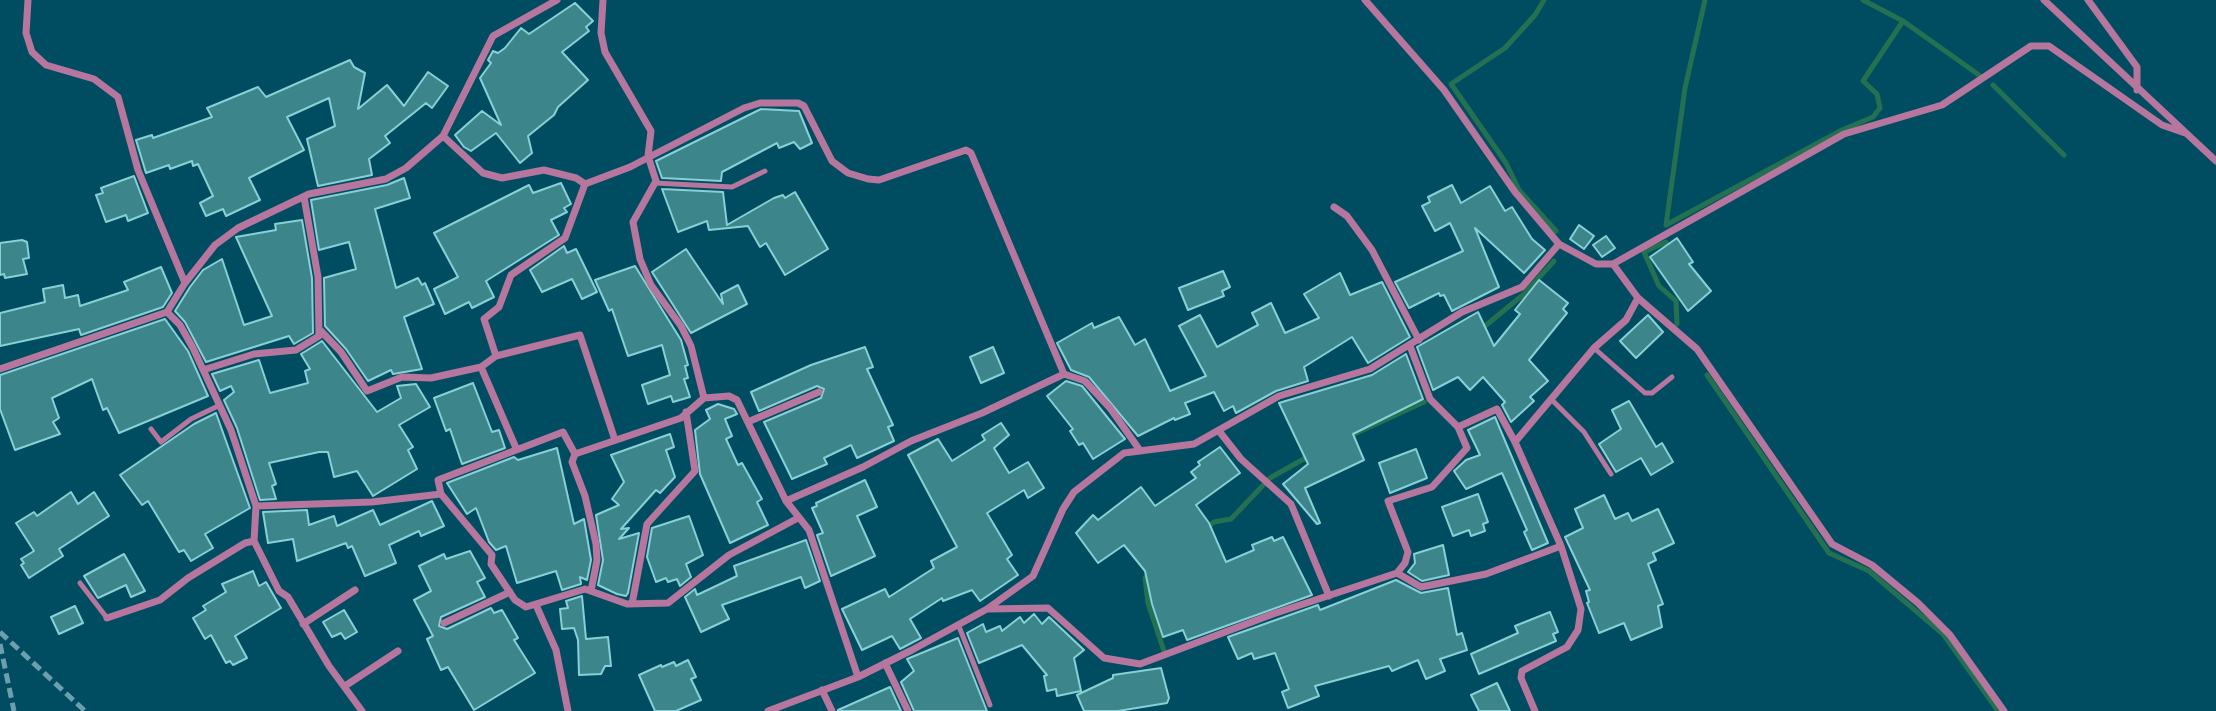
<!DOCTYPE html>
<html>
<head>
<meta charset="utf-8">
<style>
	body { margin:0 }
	canvas { display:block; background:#004d61 }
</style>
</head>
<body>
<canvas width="2216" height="711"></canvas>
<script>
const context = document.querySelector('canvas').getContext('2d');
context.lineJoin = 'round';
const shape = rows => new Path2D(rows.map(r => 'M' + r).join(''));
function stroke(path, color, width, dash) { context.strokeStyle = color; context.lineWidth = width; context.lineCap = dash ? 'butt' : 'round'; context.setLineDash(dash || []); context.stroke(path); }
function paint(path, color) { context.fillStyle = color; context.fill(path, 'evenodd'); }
stroke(shape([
	[1544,0,1535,15,1505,48,1451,84,1506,163,1519,190,1556,231],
	[1903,21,1979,75],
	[1993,85,2064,155],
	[1666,225,1842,130,1873,117,1880,108,1877,94,1863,81,1903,21,1863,0],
	[1666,225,1685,88,1705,0],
	[1666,242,1644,252,1659,286,1676,301,1677,324],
	[1479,331,1524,294,1554,261],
	[1707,375,1829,553,1869,571,1943,634,1998,711],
	[1350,436,1424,402],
	[1205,529,1214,522,1231,519,1270,478,1309,456],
	[1151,572,1145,578,1148,603,1164,651]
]), '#247152', 5);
const building = shape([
	[575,3,593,21,586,27,589,31,562,52,588,80,558,107,554,115,528,136,532,153,520,163,496,133,471,151,464,147,455,135,482,111,501,125,480,78,491,63,488,60,493,51,498,53,505,48,521,28,529,34,575,3],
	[350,60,354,67,365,73,358,109,387,85,404,106,428,72,448,86,432,108,426,103,385,136,390,143,369,159,372,175,318,186,307,139,335,126,329,98,287,117,304,150,249,178,260,200,226,216,223,209,206,216,200,203,213,196,198,164,193,166,192,161,170,169,169,165,146,173,136,140,152,135,153,138,212,117,207,108,258,87,266,97,350,60],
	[761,109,799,111,812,143,800,149,794,142,779,148,777,143,722,172,721,181,662,178,656,161,761,109],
	[134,176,148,213,128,221,126,215,106,222,96,195,103,193,101,188,134,176],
	[404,178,410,198,375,209,396,288,418,278,422,285,425,283,434,304,404,317,422,369,393,374,391,370,368,381,346,349,325,326,324,278,356,269,349,242,319,250,311,200,387,185,404,178],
	[561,183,571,204,564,208,567,212,551,220,559,235,486,281,494,297,472,308,469,302,445,314,434,289,458,277,434,233,529,185,533,193,561,183],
	[1452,185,1461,203,1490,186,1505,211,1512,207,1532,239,1545,250,1524,273,1475,228,1499,287,1452,311,1444,295,1440,296,1439,293,1409,308,1395,282,1463,251,1450,223,1435,231,1422,206,1430,202,1428,197,1452,185],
	[662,189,723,192,727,225,774,198,783,195,785,198,795,192,828,249,785,275,766,243,760,247,748,226,709,230,707,221,678,232,662,189],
	[302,220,312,278,313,333,294,344,289,336,206,362,185,322,175,311,190,287,203,270,222,259,244,325,272,316,236,237,276,230,275,224,302,220],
	[1579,225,1594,236,1584,249,1570,239,1579,225],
	[1606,236,1615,248,1602,257,1593,245,1606,236],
	[1677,238,1693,262,1689,264,1711,291,1688,311,1650,257,1677,238],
	[22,240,27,242,29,258,23,259,27,274,5,278,4,274,0,275,0,243,22,240],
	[564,246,567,253,576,249,597,292,582,299,572,279,542,292,530,270,564,246],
	[686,249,723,304,721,294,738,285,747,304,691,333,652,272,686,249],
	[635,266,681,340,688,365,685,366,688,378,684,379,690,397,673,402,671,396,648,404,642,385,670,375,662,345,628,356,612,309,609,311,595,280,635,266],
	[161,267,172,293,163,307,81,335,79,329,0,346,0,313,45,302,43,289,63,285,65,298,78,295,80,306,128,290,124,282,161,267],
	[1223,271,1230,287,1222,291,1224,296,1188,310,1179,288,1223,271],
	[1340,273,1350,295,1382,282,1410,337,1368,363,1352,337,1304,367,1308,381,1276,391,1236,413,1233,406,1224,411,1214,392,1185,403,1190,414,1175,420,1174,418,1138,436,1089,377,1071,370,1057,343,1092,323,1094,328,1119,317,1135,345,1145,339,1170,391,1206,376,1179,326,1200,315,1217,347,1258,325,1252,313,1271,303,1285,333,1319,318,1304,294,1340,273],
	[1539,280,1568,303,1563,309,1567,313,1529,360,1548,381,1530,397,1534,401,1511,422,1502,405,1505,402,1483,377,1470,390,1458,377,1433,390,1417,347,1478,312,1494,346,1520,314,1515,310,1539,280],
	[1648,315,1663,332,1636,358,1620,341,1648,315],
	[165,319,188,351,208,396,119,433,107,408,103,410,92,379,52,398,59,418,53,422,60,434,15,450,0,409,0,375,165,319],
	[322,341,377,412,401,398,397,386,416,384,430,407,399,425,413,447,408,450,417,469,373,496,357,471,334,477,328,452,319,452,269,463,276,484,272,486,276,499,260,500,237,428,224,400,234,392,231,386,220,391,212,374,259,360,270,393,308,383,305,371,310,369,301,354,322,341],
	[865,347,873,367,867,369,893,425,888,427,894,441,857,458,851,445,824,458,827,464,792,479,764,422,821,398,824,389,817,386,759,411,751,392,811,365,865,347],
	[993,347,1004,373,981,383,970,357,993,347],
	[1406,354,1423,399,1353,434,1364,460,1305,488,1320,523,1317,524,1283,484,1308,464,1279,403,1372,375,1406,354],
	[1066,381,1082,386,1125,439,1093,459,1083,443,1079,445,1070,431,1073,429,1047,396,1066,381],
	[473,383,492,432,499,430,505,448,462,464,450,429,446,431,434,398,473,383],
	[1629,401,1656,447,1662,443,1673,462,1651,475,1641,458,1616,472,1599,444,1621,429,1612,410,1629,401],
	[718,404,734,409,737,414,725,419,732,436,726,439,738,465,742,463,762,499,757,502,768,525,730,543,700,474,695,430,710,419,706,410,718,404],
	[216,413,250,508,205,534,213,548,191,561,184,550,179,552,148,501,142,505,120,475,194,424,216,413],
	[1495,417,1548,543,1532,550,1524,532,1527,530,1502,473,1466,489,1454,471,1466,460,1480,455,1468,430,1495,417],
	[1001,423,1009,435,994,448,1009,473,1028,462,1044,488,1028,498,1024,490,987,513,1012,555,1007,559,1018,575,980,601,972,590,943,601,942,598,910,619,921,638,900,649,892,636,862,650,842,609,885,589,889,597,934,568,931,561,957,547,908,455,938,439,952,461,985,440,982,435,1001,423],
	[670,434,674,447,666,450,675,477,660,493,656,490,621,529,629,528,619,539,639,533,628,593,626,596,617,594,598,585,603,560,596,515,619,505,612,499,624,482,611,455,670,434],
	[1220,447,1240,473,1196,505,1209,523,1226,562,1254,550,1252,545,1272,537,1274,541,1283,537,1312,595,1187,640,1183,630,1163,637,1152,604,1145,571,1124,545,1098,563,1076,533,1093,515,1098,520,1141,487,1155,506,1196,478,1191,472,1200,465,1198,462,1220,447],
	[557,448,574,524,584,519,591,560,587,580,580,577,581,584,562,590,556,571,517,583,506,546,496,550,489,542,476,508,467,514,447,483,514,457,518,460,557,448],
	[1416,449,1427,478,1390,493,1379,463,1416,449],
	[865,480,877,507,857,516,875,556,831,576,817,535,823,533,812,508,817,506,816,503,865,480],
	[71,492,78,504,94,492,109,516,59,549,63,556,29,578,21,565,24,563,21,559,34,551,16,523,34,512,37,516,71,492],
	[1478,494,1488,522,1483,524,1485,531,1471,536,1469,530,1453,536,1442,507,1478,494],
	[1604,495,1615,519,1628,513,1632,521,1658,509,1674,543,1653,553,1656,560,1648,564,1663,604,1658,606,1662,627,1631,640,1624,623,1599,633,1587,603,1589,602,1586,591,1590,590,1565,537,1583,528,1575,509,1604,495],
	[432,501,444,526,421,536,419,531,389,545,396,563,365,576,352,546,348,548,346,543,297,561,293,539,268,543,263,512,307,510,309,525,334,516,337,526,373,510,380,525,432,501],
	[689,516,703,555,686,564,691,577,680,586,677,579,668,582,666,578,656,582,647,557,652,528,689,516],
	[806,540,820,581,805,588,801,577,722,605,729,619,701,632,685,597,695,589,697,595,737,576,734,566,806,540],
	[1443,545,1449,575,1422,581,1408,572,1415,563,1414,554,1443,545],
	[470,551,485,578,477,582,485,597,441,617,439,626,447,629,491,608,494,613,502,610,518,638,514,640,535,673,474,710,448,667,441,670,427,639,433,636,414,600,431,591,419,566,444,554,446,559,470,551],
	[124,554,145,591,131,597,126,585,98,598,84,576,124,554],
	[253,571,259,586,266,582,281,608,235,636,247,658,233,665,230,661,226,663,211,635,205,639,193,618,206,610,203,606,226,592,222,584,253,571],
	[1396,580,1421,593,1448,588,1457,635,1462,633,1467,650,1440,659,1445,671,1426,679,1418,660,1392,671,1389,666,1315,686,1319,696,1288,708,1282,692,1289,689,1275,653,1254,659,1252,653,1238,659,1228,637,1318,605,1320,610,1396,580],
	[582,596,586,639,608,637,611,666,605,666,601,674,579,675,578,640,574,628,562,629,560,609,568,608,566,601,582,596],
	[75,606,83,623,59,634,51,617,75,606],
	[344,610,357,632,345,639,341,633,332,637,323,622,344,610],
	[1550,612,1558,632,1553,634,1556,641,1479,674,1471,654,1518,633,1515,626,1550,612],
	[1034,614,1042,624,1049,617,1084,650,1074,658,1081,691,1057,696,1056,689,1047,691,1044,676,1047,675,1022,645,979,663,967,633,983,624,986,632,1000,626,1002,631,1020,617,1024,623,1034,614],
	[958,638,987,711,914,711,901,682,914,671,907,659,958,638],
	[688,660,696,677,691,679,701,700,676,711,655,711,639,675,661,665,662,667,674,662,676,666,688,660],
	[1161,668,1169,698,1167,703,1118,711,1084,711,1077,695,1113,678,1113,675,1161,668],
	[1497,683,1510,711,1479,711,1471,695,1497,683],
	[890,687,901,711,838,711,838,710,890,687]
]);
paint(building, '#3c858b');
stroke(building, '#88d0d6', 2);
stroke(shape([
	[655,183,732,187,765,171],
	[1594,348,1645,393,1652,393,1672,377],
	[1551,399,1584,432,1611,474],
	[151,429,161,442,191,419,218,406],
	[80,583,107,618],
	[958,624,990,705]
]), '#b6769d', 5);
stroke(shape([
	[28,0,26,33,32,52,46,65,94,79,118,97,138,170,185,283],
	[603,0,601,33,605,52,651,131,648,156,656,181,633,222,640,259,651,285,681,326,691,346,704,398],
	[1365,0,1444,90,1515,192,1559,244,1596,264,1613,264,1844,134,1942,105,2031,46,2049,46,2162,125,2185,133],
	[2044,0,2216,161],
	[2088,0,2137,67,2137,90],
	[443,136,483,173,502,178,544,170,576,178,585,184,630,167,744,108,760,103,798,103,804,106,832,161,848,173,868,179,879,180,966,150,971,153,1064,374],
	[1334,207,1347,216,1372,250,1419,340],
	[1613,264,1638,298,1697,349,1832,544,1872,565,1918,603,1950,635,2004,711],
	[167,312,180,325,193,348,231,430,256,506,372,502,441,494,492,555,491,564,515,600,526,607,585,589,627,604,668,603,729,555,798,518],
	[321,331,341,352,367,391,402,377,431,378,481,367],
	[496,356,484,319,499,307,511,275,565,238,585,184],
	[0,369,167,312,185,283,215,245,238,228,309,194,386,179,406,168,443,136,493,36,557,0],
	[203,370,254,354,296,350,319,336,318,277,304,197],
	[750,421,819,392],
	[1458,427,1497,409,1515,442],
	[1219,431,1241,459,1291,504,1329,596],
	[516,448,481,367,496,356,580,335,615,440],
	[575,454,572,462,585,496,596,544,597,560,591,591],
	[441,494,438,480,563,432,575,454,681,418,704,398,729,396,737,400,786,501,809,530,858,677],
	[786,501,863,467,911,441,982,413,1064,374,1085,381,1110,408,1139,449],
	[256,506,254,541,279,591,288,597,329,666,362,711],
	[1397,573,1405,563,1408,552,1388,501,1432,487,1467,448,1458,427,1430,399,1410,346],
	[632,604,647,524,695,471,686,412],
	[536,605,556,650,568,711],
	[988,609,1048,608,1104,658,1140,664,1273,614,1397,573,1421,587,1486,574,1561,546],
	[107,618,160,600,188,578,245,543,254,541],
	[444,623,510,592],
	[303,624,355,590],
	[885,663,908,711],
	[345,686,398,651],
	[822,690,832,711],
	[768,711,858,677,912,650,987,609,1033,576,1063,509,1074,492,1124,453,1194,444,1279,396,1370,369,1462,312,1522,287,1559,244],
	[1535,711,1521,678,1522,671,1567,647,1578,630,1581,609,1561,546,1515,442,1594,348,1626,320,1638,298]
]), '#b6769d', 7);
stroke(shape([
	[0,632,85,711],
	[0,644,14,711]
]), '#6c9eae', 5, [10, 5]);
</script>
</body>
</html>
